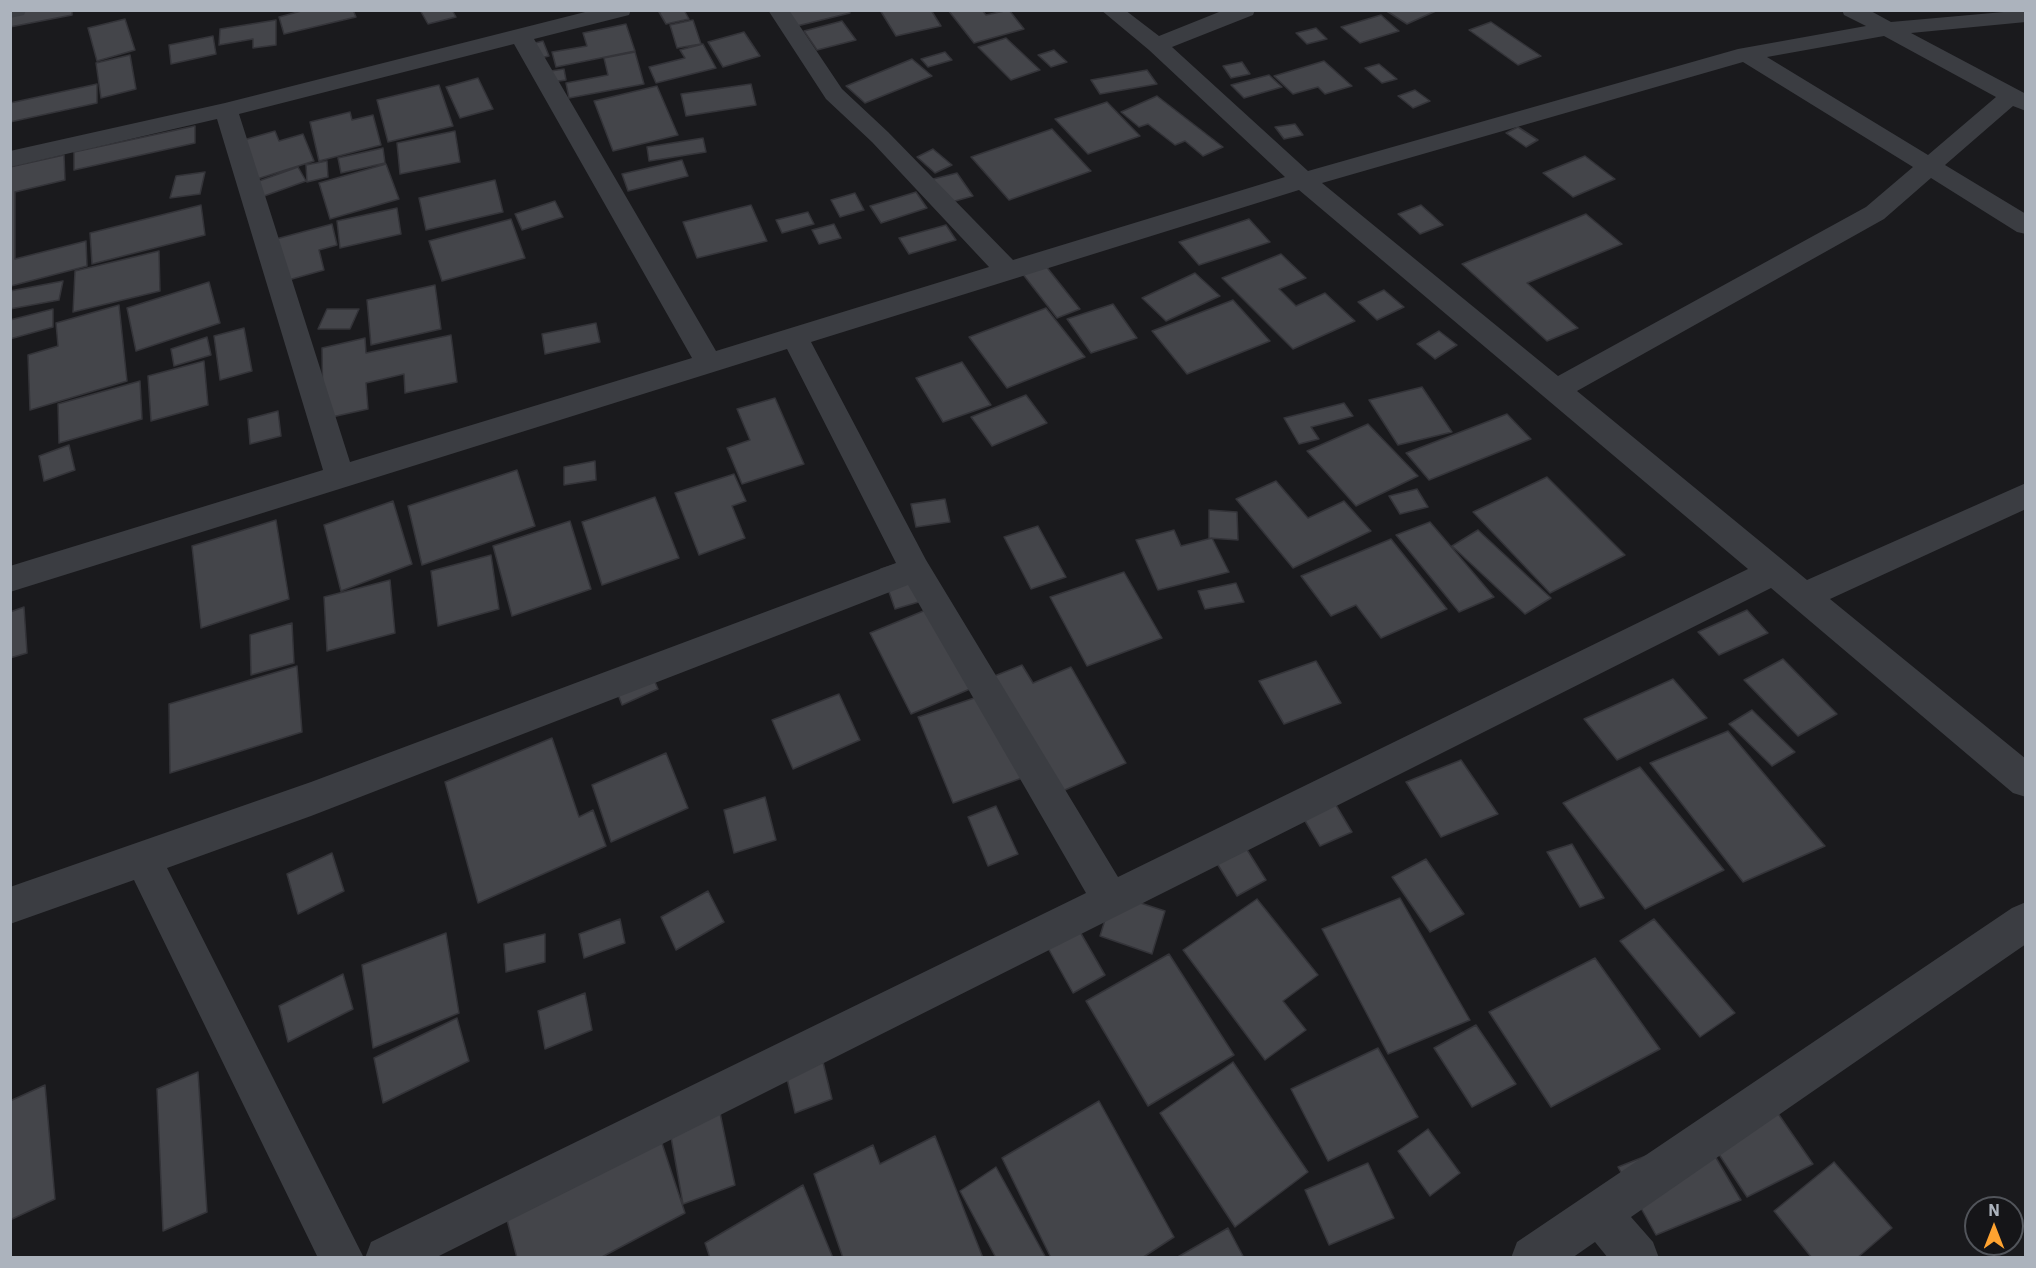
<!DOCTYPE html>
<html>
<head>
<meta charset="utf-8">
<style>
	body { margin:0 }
	#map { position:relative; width:2036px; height:1268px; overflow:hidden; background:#1a1a1d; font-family:"IBM Plex Sans",sans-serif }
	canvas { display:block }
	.frame { position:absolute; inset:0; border:12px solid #acb3bd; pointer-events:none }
	.north { position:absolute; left:1964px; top:1196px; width:60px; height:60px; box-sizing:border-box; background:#151518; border:2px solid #51545a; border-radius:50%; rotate:0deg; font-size:16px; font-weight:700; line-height:24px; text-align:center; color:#acb3bd }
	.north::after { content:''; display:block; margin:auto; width:21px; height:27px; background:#ffa330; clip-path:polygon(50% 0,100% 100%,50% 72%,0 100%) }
</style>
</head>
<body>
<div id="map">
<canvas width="2036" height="1268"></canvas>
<div class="frame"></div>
<div class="north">N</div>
</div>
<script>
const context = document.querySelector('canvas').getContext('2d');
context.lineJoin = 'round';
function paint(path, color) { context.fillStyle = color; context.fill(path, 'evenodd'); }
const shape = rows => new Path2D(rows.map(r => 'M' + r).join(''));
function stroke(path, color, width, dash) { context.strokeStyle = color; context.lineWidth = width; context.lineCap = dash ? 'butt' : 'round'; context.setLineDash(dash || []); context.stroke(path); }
const building = shape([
	[10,10,72,10,72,15,10,27,10,10],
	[305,10,353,10,356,17,284,34,279,17,305,10],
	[420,10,452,10,456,17,428,24,420,10],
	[666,10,684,10,689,19,666,24,659,12,666,10],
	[787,10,848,10,850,13,797,26,787,10],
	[880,10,931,10,941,26,896,36,880,10],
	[948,10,982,10,986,15,1009,10,1024,29,974,43,948,10],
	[1385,10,1438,10,1407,24,1385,10],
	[1381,15,1399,31,1360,43,1341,27,1381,15],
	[125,19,135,50,97,61,88,28,125,19],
	[276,20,276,45,253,48,253,39,219,45,220,29,276,20],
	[693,20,701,44,677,48,670,25,693,20],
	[842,21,856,40,817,50,804,31,842,21],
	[1491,22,1541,56,1518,65,1469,30,1491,22],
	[626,24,635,51,556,67,552,52,587,46,583,33,626,24],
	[1316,28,1327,39,1307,44,1296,33,1316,28],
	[744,32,760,56,723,67,708,42,744,32],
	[213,36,216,54,171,64,169,45,213,36],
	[1006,38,1040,70,1011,80,978,47,1006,38],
	[543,41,549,56,532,60,527,45,543,41],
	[703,44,716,68,656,83,649,67,685,58,680,50,703,44],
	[1054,50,1067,62,1051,67,1038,55,1054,50],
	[635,52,644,84,569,98,566,83,608,75,604,58,635,52],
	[945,52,952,60,928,67,921,59,945,52],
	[130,55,136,89,101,98,96,63,130,55],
	[912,59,932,76,865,103,846,86,912,59],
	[1324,61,1352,86,1325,94,1318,87,1293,94,1274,76,1324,61],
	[1242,62,1250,74,1231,78,1223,66,1242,62],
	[1379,64,1397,79,1382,83,1365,68,1379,64],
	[564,69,566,80,545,83,544,72,564,69],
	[1147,70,1157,84,1100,94,1091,80,1147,70],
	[1269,75,1282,87,1244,98,1231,85,1269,75],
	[478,78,493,109,460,118,446,87,478,78],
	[97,84,97,103,10,122,10,103,97,84],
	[751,84,756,105,686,116,681,94,751,84],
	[439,85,453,126,388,142,377,100,439,85],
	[657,86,678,135,613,151,594,101,657,86],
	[1415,90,1430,101,1413,108,1398,96,1415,90],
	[1157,96,1223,147,1203,156,1185,141,1175,145,1148,124,1139,127,1121,112,1157,96],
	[1107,102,1140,136,1088,154,1055,119,1107,102],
	[350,112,352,120,373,115,381,145,319,161,310,122,350,112],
	[1295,124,1303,135,1284,139,1275,127,1295,124],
	[195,126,195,143,74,170,74,152,195,126],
	[1518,127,1538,140,1526,147,1506,133,1518,127],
	[1052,129,1091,171,1009,200,971,157,1052,129],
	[275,131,279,141,303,134,314,161,254,180,240,141,275,131],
	[455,131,460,162,400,174,397,143,455,131],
	[703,138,706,152,649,161,647,147,703,138],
	[383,148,385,163,341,173,338,158,383,148],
	[933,149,952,165,935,173,917,157,933,149],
	[64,155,65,180,15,192,15,259,86,241,87,266,11,286,10,167,64,155],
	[1585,156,1615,179,1573,197,1543,173,1585,156],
	[682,160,688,176,628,191,622,174,682,160],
	[327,161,328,177,307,182,306,165,327,161],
	[386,164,399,199,330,219,319,183,386,164],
	[298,167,306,181,253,200,245,186,298,167],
	[205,172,200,194,170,198,176,176,205,172],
	[957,173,973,196,948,203,933,179,957,173],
	[495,180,503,212,426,230,419,198,495,180],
	[916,192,927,208,881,223,870,206,916,192],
	[855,193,864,210,840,217,831,200,855,193],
	[555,201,563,217,522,230,515,214,555,201],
	[201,205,205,235,92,264,90,233,201,205],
	[751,205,767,241,697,258,683,222,751,205],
	[1421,205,1443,225,1420,234,1398,214,1421,205],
	[397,208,401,234,340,248,337,221,397,208],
	[808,212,814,224,782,233,776,220,808,212],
	[1586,214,1622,244,1527,283,1578,328,1547,341,1462,264,1586,214],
	[511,219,525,258,442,281,429,241,511,219],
	[1249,219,1270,242,1199,265,1179,242,1249,219],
	[332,224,337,245,319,250,324,270,285,281,276,239,332,224],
	[834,224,841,238,819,244,812,230,834,224],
	[946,225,956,240,909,254,899,238,946,225],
	[159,251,160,291,73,312,75,271,159,251],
	[1281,254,1306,278,1279,289,1296,306,1325,293,1355,321,1293,349,1222,278,1281,254],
	[1045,265,1080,309,1057,318,1022,273,1045,265],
	[1195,273,1220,296,1166,321,1142,298,1195,273],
	[63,281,59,300,10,309,10,291,63,281],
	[209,282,220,323,136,351,127,308,209,282],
	[435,285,441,329,371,345,367,300,435,285],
	[1384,290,1404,307,1377,320,1358,302,1384,290],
	[1233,300,1270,341,1187,374,1152,331,1233,300],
	[1113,304,1137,338,1091,353,1067,319,1113,304],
	[119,305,127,381,30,410,28,355,58,346,56,323,119,305],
	[1046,308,1085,357,1007,388,969,337,1046,308],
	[53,309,53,327,10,339,10,320,53,309],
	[327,309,359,309,350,329,318,329,327,309],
	[596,323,600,342,545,354,542,334,596,323],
	[244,328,252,371,220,380,214,336,244,328],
	[1439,331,1457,345,1435,359,1417,344,1439,331],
	[451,335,457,382,405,393,404,374,366,383,368,409,323,419,322,348,365,338,366,353,451,335],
	[207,337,211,355,174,366,171,349,207,337],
	[204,361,208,405,151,421,148,376,204,361],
	[962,362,991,405,943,422,916,378,962,362],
	[140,381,142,419,59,443,58,404,140,381],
	[1422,387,1452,432,1398,445,1369,400,1422,387],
	[1026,395,1047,423,992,446,971,417,1026,395],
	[775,398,804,464,742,484,727,448,750,440,737,409,775,398],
	[1344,403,1353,416,1311,427,1319,439,1299,444,1284,418,1344,403],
	[278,411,281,436,250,444,248,419,278,411],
	[1507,414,1531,439,1429,480,1406,453,1507,414],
	[1368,424,1418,476,1356,506,1307,451,1368,424],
	[69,445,75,470,44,481,39,456,69,445],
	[595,461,596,480,564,485,564,467,595,461],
	[517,470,535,526,422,565,408,506,517,470],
	[734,474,746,501,732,506,745,538,699,555,675,493,734,474],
	[1547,477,1625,555,1550,593,1473,512,1547,477],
	[1276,481,1308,518,1344,501,1371,531,1293,568,1236,499,1276,481],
	[1417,489,1428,507,1400,514,1389,496,1417,489],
	[655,497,679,558,602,585,582,522,655,497],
	[945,499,950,522,916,527,911,504,945,499],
	[393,501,412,564,341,591,324,525,393,501],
	[1209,510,1237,512,1238,540,1209,538,1209,510],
	[276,520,289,599,201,628,192,546,276,520],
	[570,521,591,589,512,616,493,546,570,521],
	[1430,522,1494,597,1459,612,1396,535,1430,522],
	[1038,526,1066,577,1031,589,1004,537,1038,526],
	[1174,530,1181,546,1212,538,1229,572,1158,590,1136,540,1174,530],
	[1478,530,1551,598,1525,614,1452,546,1478,530],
	[1391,539,1447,609,1381,638,1356,605,1331,616,1301,576,1391,539],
	[491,555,499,609,438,626,431,571,491,555],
	[907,561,922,601,895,609,881,569,907,561],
	[1124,572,1162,638,1087,666,1050,597,1124,572],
	[390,580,395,633,327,651,324,597,390,580],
	[1236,583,1244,602,1205,609,1198,591,1236,583],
	[24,607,27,653,10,658,10,612,24,607],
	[933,607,977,686,911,714,870,633,933,607],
	[1747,610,1768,633,1719,655,1698,632,1747,610],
	[292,623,294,663,251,675,250,635,292,623],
	[1783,659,1837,714,1798,736,1744,680,1783,659],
	[1316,661,1341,703,1284,724,1259,681,1316,661],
	[1022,665,1033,683,1071,667,1126,763,1049,797,987,679,1022,665],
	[297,666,302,732,170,773,169,704,297,666],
	[648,666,658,689,622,705,613,681,648,666],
	[1673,679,1707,718,1617,760,1584,719,1673,679],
	[839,694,860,740,793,769,772,720,839,694],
	[986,694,1022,778,953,803,918,717,986,694],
	[1752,710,1795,752,1772,766,1729,724,1752,710],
	[1728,731,1825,846,1743,882,1650,763,1728,731],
	[552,738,579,817,593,810,606,846,478,903,445,782,552,738],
	[666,753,688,808,611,842,592,785,666,753],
	[1461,760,1498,814,1441,837,1406,782,1461,760],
	[1640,767,1724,870,1645,909,1563,803,1640,767],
	[1324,785,1352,832,1320,846,1292,799,1324,785],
	[765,797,776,840,734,853,724,810,765,797],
	[996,806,1018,854,988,866,968,817,996,806],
	[1236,832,1266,880,1237,896,1207,847,1236,832],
	[1572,844,1604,898,1580,907,1547,852,1572,844],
	[332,853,344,891,298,914,287,874,332,853],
	[1426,859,1464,914,1430,932,1392,877,1426,859],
	[708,891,724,922,676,950,661,917,708,891],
	[1113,894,1165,911,1152,954,1100,936,1113,894],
	[1400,898,1470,1020,1388,1054,1322,929,1400,898],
	[1257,899,1318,975,1283,1001,1306,1030,1265,1060,1183,950,1257,899],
	[620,919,625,943,584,958,579,934,620,919],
	[1654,919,1735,1013,1700,1037,1620,941,1654,919],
	[1079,930,1105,975,1073,993,1048,948,1079,930],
	[446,933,459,1013,373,1048,362,965,446,933],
	[545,934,545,962,506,972,504,944,545,934],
	[1169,954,1234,1055,1148,1106,1086,1001,1169,954],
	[1595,958,1660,1049,1551,1107,1489,1012,1595,958],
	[343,974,353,1009,288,1042,279,1006,343,974],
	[585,993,592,1030,545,1049,538,1011,585,993],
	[457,1018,469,1061,383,1103,374,1058,457,1018],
	[1476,1025,1516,1084,1472,1107,1434,1048,1476,1025],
	[1378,1048,1418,1117,1328,1161,1291,1089,1378,1048],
	[823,1062,832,1099,795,1113,786,1074,823,1062],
	[1233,1062,1308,1172,1235,1227,1160,1113,1233,1062],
	[198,1072,207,1212,163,1231,157,1089,198,1072],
	[45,1085,55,1199,10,1220,10,1101,45,1085],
	[1768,1099,1813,1164,1747,1197,1703,1130,1768,1099],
	[1099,1101,1174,1237,1142,1258,1051,1258,1002,1158,1099,1101],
	[719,1108,735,1185,683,1204,669,1126,719,1108],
	[656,1125,685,1213,600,1258,517,1258,507,1220,656,1125],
	[1428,1129,1460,1173,1430,1196,1398,1151,1428,1129],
	[1702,1134,1741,1200,1656,1235,1618,1167,1702,1134],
	[935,1136,983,1258,843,1258,814,1174,873,1145,880,1164,935,1136],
	[1834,1162,1892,1228,1857,1258,1812,1258,1774,1211,1834,1162],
	[1368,1163,1394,1218,1329,1245,1305,1190,1368,1163],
	[996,1167,1046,1258,996,1258,960,1191,996,1167],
	[803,1185,833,1258,710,1258,705,1243,803,1185],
	[1228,1228,1244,1258,1176,1258,1228,1228]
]);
paint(building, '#44454a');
stroke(building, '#343439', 1.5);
paint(shape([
	[10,10,26,10,24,15,10,18,10,10],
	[593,10,631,10,629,15,534,39,716,351,989,267,872,142,826,99,768,10,789,10,842,89,888,132,1013,260,1285,177,1149,50,1101,10,1125,10,1159,36,1224,10,1255,10,1253,15,1172,47,1308,171,1738,49,1866,26,1844,15,1842,10,1869,10,1891,22,2026,10,2026,22,1911,33,2026,94,2026,111,2013,106,1945,165,2026,214,2026,234,2017,232,1931,178,1884,219,1577,391,1807,580,2026,483,2026,509,1830,599,2026,759,2026,797,2013,793,1771,588,435,1258,365,1258,371,1242,1086,893,908,585,311,816,167,868,364,1258,318,1258,134,880,10,924,10,887,311,782,896,563,787,349,10,592,10,566,323,470,217,119,10,167,10,151,225,103,593,10],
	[1884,36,1996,97,1928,155,1767,57,1884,36],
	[514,44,692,358,350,462,239,114,514,44],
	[1743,62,1913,167,1866,207,1558,376,1322,183,1743,62],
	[1299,190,1748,569,1118,877,926,560,811,342,1299,190],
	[2026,902,2026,944,1631,1217,1653,1242,1659,1258,1608,1258,1595,1242,1572,1258,1511,1258,1517,1242,2012,908,2026,902]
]), '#3b3d42');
</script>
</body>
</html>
